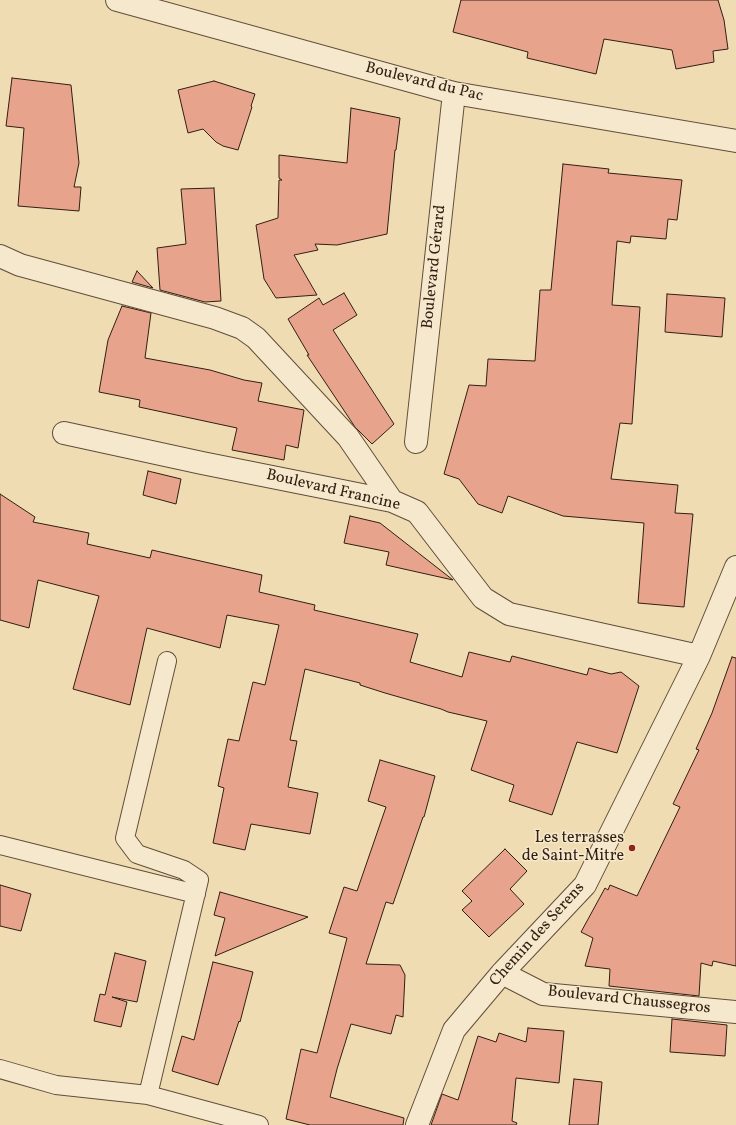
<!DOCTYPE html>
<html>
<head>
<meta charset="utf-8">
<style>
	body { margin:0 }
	canvas { display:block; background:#f0dcb2 }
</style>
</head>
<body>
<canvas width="736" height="1125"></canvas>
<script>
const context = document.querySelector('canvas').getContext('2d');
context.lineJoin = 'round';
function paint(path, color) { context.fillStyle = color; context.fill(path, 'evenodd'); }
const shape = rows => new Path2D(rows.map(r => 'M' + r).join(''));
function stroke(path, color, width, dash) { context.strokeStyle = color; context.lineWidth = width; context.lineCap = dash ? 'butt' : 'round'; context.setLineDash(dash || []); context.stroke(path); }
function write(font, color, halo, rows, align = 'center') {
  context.font = font + ' Vollkorn,serif'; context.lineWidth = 3; context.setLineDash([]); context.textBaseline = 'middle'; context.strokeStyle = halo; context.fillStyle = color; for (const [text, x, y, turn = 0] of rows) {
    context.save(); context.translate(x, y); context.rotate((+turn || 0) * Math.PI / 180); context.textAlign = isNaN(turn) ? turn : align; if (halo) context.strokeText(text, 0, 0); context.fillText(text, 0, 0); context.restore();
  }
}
const building = shape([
	[461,0,718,0,724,20,728,49,713,51,714,62,676,69,672,50,604,39,596,74,527,58,528,52,453,32,461,0],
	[12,78,71,85,79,163,74,187,81,187,79,211,18,206,24,128,6,126,12,78],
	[214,81,255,94,251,106,252,107,238,150,223,146,216,142,203,129,188,133,178,90,214,81],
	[351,108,400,118,396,150,395,150,387,234,337,245,315,244,318,250,294,255,317,295,276,298,264,279,256,225,278,218,279,180,282,180,279,178,279,155,347,163,351,108],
	[563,164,609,169,608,173,682,180,677,220,668,219,666,239,631,236,630,243,617,241,612,305,640,307,632,424,620,423,611,479,678,485,675,513,693,514,684,607,638,603,644,523,563,516,508,496,502,513,478,504,459,479,444,474,469,385,486,386,488,359,535,361,540,290,551,290,563,164],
	[214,188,221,301,205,302,160,290,157,248,186,244,181,189,214,188],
	[137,271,153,288,132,282,137,271],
	[344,293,357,315,333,330,394,424,372,444,355,427,307,355,309,355,288,319,319,298,323,305,344,293],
	[667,294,725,298,722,337,665,332,667,294],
	[122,306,151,313,145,358,210,370,244,380,262,383,258,401,304,410,298,448,286,445,284,460,232,450,237,428,139,407,140,400,99,392,108,340,122,306],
	[148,471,181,479,176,504,143,495,148,471],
	[0,494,35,517,33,522,89,533,87,544,150,558,152,550,262,575,259,592,315,605,314,610,418,634,410,662,462,677,469,652,510,662,512,656,587,675,589,668,611,674,621,672,639,686,617,753,577,742,552,815,509,801,514,785,471,770,487,721,448,712,441,709,385,693,360,685,360,683,305,669,290,740,297,741,288,787,318,793,310,834,251,824,245,850,213,843,224,788,218,786,228,739,239,741,253,682,265,685,279,625,227,615,220,648,147,628,130,705,73,689,99,596,38,580,29,628,0,620,0,494],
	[350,516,380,523,453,580,386,565,389,552,344,543,350,516],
	[732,657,736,658,736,966,713,961,712,966,701,963,699,996,609,986,610,969,585,966,593,938,581,932,605,888,608,890,610,885,637,896,680,807,673,804,699,750,696,749,712,713,732,657],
	[380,760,435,776,424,817,423,817,393,904,386,902,366,964,400,965,405,975,403,1017,396,1015,391,1034,351,1024,337,1069,330,1097,404,1118,403,1125,310,1125,286,1119,301,1049,317,1053,347,938,329,933,344,887,357,891,386,807,368,801,380,760],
	[505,849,527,871,510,889,524,904,489,937,462,910,472,901,462,891,505,849],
	[0,885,31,894,21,931,0,926,0,885],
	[220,892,308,917,215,956,225,918,214,915,220,892],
	[115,953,146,961,137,1002,112,997,127,1002,121,1027,94,1021,100,994,105,995,115,953],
	[213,962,253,972,240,1022,239,1021,236,1030,218,1085,172,1071,182,1036,194,1040,213,962],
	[672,1019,727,1025,725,1056,670,1052,672,1019],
	[528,1028,564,1031,559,1083,516,1078,512,1121,517,1123,516,1125,431,1125,442,1094,458,1100,478,1036,496,1042,499,1033,526,1042,528,1028],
	[574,1079,602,1082,598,1125,569,1125,574,1079]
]);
paint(building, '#e8a38d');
stroke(building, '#311f12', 1);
const lane = shape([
	[0,845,196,894],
	[0,1069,56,1085,148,1095,259,1125],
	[148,1095,199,880,184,870,137,854,125,838,167,661]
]);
const street = shape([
	[117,0,454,93,736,141],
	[0,256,20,265,215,318,242,328,256,338,348,437,392,501],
	[64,433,202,463,392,501,417,512,483,598,509,614,699,656],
	[416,442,454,93],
	[502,973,543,994,736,1012],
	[417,1125,454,1030,502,973,585,885,699,656,736,567]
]);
stroke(lane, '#614e3a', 20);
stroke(street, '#614e3a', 24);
stroke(lane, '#f5e8cd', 18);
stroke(street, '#f5e8cd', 22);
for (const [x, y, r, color] of [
	[632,848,4,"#8f2418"]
]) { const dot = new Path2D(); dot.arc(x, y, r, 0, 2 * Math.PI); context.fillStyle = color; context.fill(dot); stroke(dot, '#f5e8cd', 1.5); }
write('16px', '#311f12', '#f5e8cd', [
	["Boulevard du Pac",424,83,14],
	["Boulevard Gérard",435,267,-84],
	["Boulevard Francine",333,491,13],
	["Chemin des Serens",538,935,-48],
	["Boulevard Chaussegros",629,1001,6]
]);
write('16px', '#311f12', '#f5e8cd', [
	["Les terrasses",624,839],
	["de Saint-Mitre",624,857]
], 'right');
</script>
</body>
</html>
